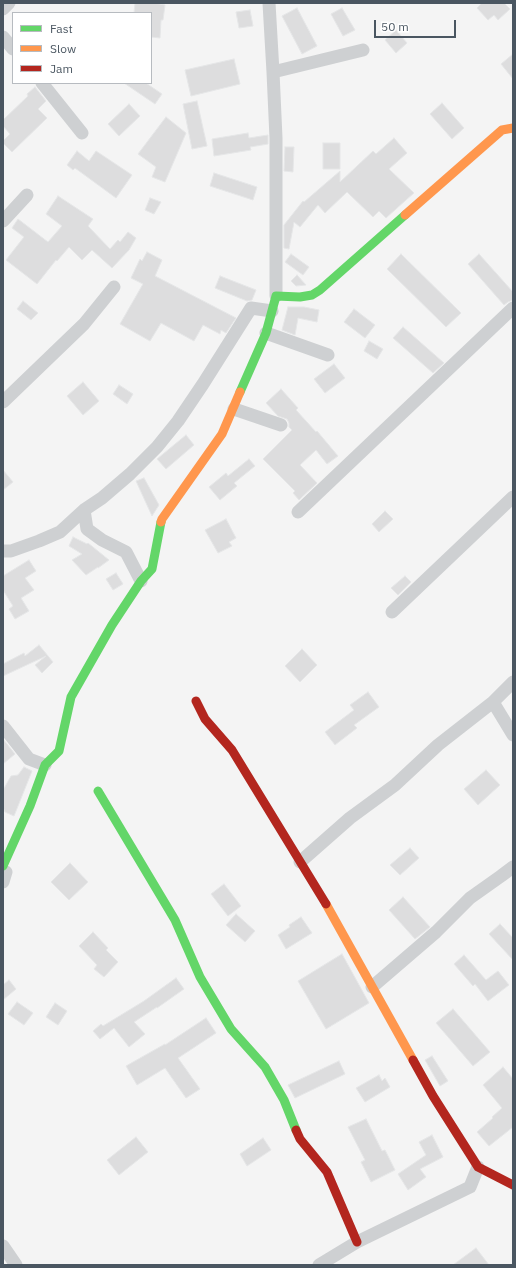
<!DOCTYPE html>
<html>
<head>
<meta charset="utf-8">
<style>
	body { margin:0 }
	#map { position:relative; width:516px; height:1268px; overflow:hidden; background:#f4f4f4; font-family:"IBM Plex Sans",sans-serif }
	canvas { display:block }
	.frame { position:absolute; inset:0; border:4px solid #4a5661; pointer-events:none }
	.legend { position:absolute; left:12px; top:12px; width:140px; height:72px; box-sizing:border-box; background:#fff; border:1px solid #b7bbc0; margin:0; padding:5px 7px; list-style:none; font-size:12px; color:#4a5661 }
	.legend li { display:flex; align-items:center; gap:8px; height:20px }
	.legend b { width:20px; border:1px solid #b7bbc0 }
	.scale { position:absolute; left:374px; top:20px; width:82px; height:18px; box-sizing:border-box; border:2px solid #4a5661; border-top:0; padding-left:5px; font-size:12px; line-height:14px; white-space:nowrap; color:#4a5661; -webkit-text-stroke:3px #fff; paint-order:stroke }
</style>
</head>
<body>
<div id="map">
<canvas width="516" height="1268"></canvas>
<div class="frame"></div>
<ul class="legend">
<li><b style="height:5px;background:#63d668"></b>Fast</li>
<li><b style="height:5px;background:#ff974d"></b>Slow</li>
<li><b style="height:5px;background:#b3261e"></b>Jam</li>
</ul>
<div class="scale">50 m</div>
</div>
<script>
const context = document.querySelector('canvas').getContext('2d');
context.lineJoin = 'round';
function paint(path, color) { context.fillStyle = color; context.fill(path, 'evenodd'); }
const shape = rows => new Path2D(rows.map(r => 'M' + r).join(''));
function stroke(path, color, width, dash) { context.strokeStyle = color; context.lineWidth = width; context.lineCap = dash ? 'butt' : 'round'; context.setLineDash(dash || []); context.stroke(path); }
const building = shape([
	[135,3,154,3,165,5,163,20,161,20,160,38,151,37,151,13,134,13,135,3],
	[482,3,504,3,510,9,498,20,494,15,488,20,477,8,482,3],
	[297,8,317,46,302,54,282,16,297,8],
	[342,8,355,30,343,36,331,14,342,8],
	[250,10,253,26,239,28,236,12,250,10],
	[396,30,407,43,396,53,385,40,396,30],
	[513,54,513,79,501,64,513,54],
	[234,59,240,84,191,96,185,70,234,59],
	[124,83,146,83,162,94,155,104,124,83],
	[35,87,46,101,38,109,47,118,12,152,3,143,3,141,10,134,3,126,3,120,28,96,27,94,35,87],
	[197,101,207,146,192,149,183,104,197,101],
	[442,103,464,128,452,139,430,114,442,103],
	[129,104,140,116,119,136,108,124,129,104],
	[166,117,186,133,165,182,152,177,156,167,138,154,166,117],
	[248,133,249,138,268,135,268,144,250,147,251,150,214,156,212,139,248,133],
	[394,138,407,153,389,169,414,193,406,200,386,218,379,211,373,217,347,192,325,213,318,205,300,227,294,222,289,249,284,248,284,225,303,201,304,202,340,171,340,182,373,151,376,154,394,138],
	[323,143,340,143,340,169,323,169,323,143],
	[285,147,294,147,293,172,284,171,285,147],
	[77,151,89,161,96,151,132,175,116,198,75,168,73,170,67,165,77,151],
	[214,173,257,187,253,200,210,186,214,173],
	[58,196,93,219,88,226,110,249,118,240,120,242,128,232,136,238,129,250,112,268,92,250,82,260,69,247,57,261,56,260,37,284,6,260,24,237,12,228,18,219,48,242,62,226,46,214,58,196],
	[150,198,161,202,154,214,145,210,150,198],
	[147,252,162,260,155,276,236,318,226,333,221,330,220,334,203,325,194,341,161,323,150,341,120,324,143,284,131,278,140,259,142,261,147,252],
	[291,254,309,267,303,275,285,262,291,254],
	[401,254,461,313,446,327,387,269,401,254],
	[479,254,513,292,513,300,508,302,504,305,468,264,479,254],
	[297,275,306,285,296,286,291,281,297,275],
	[220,276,256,290,252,300,247,301,215,288,220,276],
	[23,301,38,313,31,320,17,309,23,301],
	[288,307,304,307,319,310,317,322,298,318,295,335,282,330,288,307],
	[354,309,375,325,365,338,344,322,354,309],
	[403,327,444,363,433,373,393,338,403,327],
	[369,341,383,349,377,359,364,351,369,341],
	[334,364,345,378,325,393,314,379,334,364],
	[83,382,99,401,83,415,67,396,83,382],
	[119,385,133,394,127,404,113,394,119,385],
	[281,389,298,408,296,410,316,432,317,431,338,456,327,464,316,450,300,465,317,483,299,500,293,493,295,491,263,459,292,430,289,427,289,423,287,419,278,416,266,403,281,389],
	[186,435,194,445,166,469,157,459,186,435],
	[249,459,255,466,234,483,237,486,220,500,209,487,226,473,228,476,249,459],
	[3,470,13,482,3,490,3,470],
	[144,478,159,505,152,516,136,481,144,478],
	[385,511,393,519,379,532,372,524,385,511],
	[226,519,236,538,229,542,232,546,218,553,205,530,226,519],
	[73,537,87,544,88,543,109,560,98,568,98,567,86,575,72,560,82,554,69,546,73,537],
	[29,560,36,571,25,578,34,590,21,598,29,611,15,619,9,609,13,606,3,590,3,576,29,560],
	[116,573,123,584,113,590,106,579,116,573],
	[405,576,411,582,398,595,391,588,405,576],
	[39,645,53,662,42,673,35,665,46,656,3,676,3,664,24,653,25,656,39,645],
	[302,649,317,665,300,682,285,666,302,649],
	[368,692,379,707,354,725,357,728,335,745,325,732,354,710,350,705,368,692],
	[3,739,15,754,3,764,3,739],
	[24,767,32,771,14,816,5,812,3,807,3,790,11,776,18,775,24,767],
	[486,770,500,785,478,805,464,789,486,770],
	[410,848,419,858,400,875,390,865,410,848],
	[70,863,88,882,69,900,51,882,70,863],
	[224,884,241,906,228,916,211,894,224,884],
	[403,897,430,927,415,939,389,910,403,897],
	[236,914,255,931,245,942,226,925,236,914],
	[301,917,312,933,286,949,278,935,290,927,289,925,301,917],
	[500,924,513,938,513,960,489,934,500,924],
	[93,932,108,948,106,950,118,962,104,977,94,969,97,965,79,946,93,932],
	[342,954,369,1003,326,1029,298,981,342,954],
	[464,955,486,980,498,971,509,985,488,1001,475,984,473,986,454,964,464,955],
	[176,978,184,989,157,1008,157,1007,134,1022,145,1034,129,1047,114,1028,100,1039,93,1031,101,1024,103,1026,144,1001,176,978],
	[9,980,16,989,3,1000,3,985,9,980],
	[17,1002,33,1013,24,1025,8,1014,17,1002],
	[55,1003,67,1011,58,1025,46,1017,55,1003],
	[453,1009,490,1052,473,1066,436,1023,453,1009],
	[206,1018,216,1033,178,1058,200,1089,186,1098,165,1068,137,1085,126,1066,165,1044,165,1045,206,1018],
	[432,1056,448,1081,440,1086,425,1060,432,1056],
	[339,1061,345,1074,295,1098,288,1085,339,1061],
	[503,1067,513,1079,513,1127,489,1146,477,1132,493,1118,492,1117,502,1108,483,1085,503,1067],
	[379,1075,382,1081,385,1078,390,1087,365,1102,356,1088,379,1075],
	[366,1119,382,1151,385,1150,395,1170,371,1182,361,1162,365,1160,348,1127,366,1119],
	[432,1135,443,1157,420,1169,426,1177,408,1190,398,1174,426,1155,419,1142,432,1135],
	[136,1137,148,1152,119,1175,107,1160,136,1137],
	[263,1138,271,1150,247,1166,240,1154,263,1138],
	[476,1248,489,1265,453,1265,476,1248]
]);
paint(building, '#ddddde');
stroke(building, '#e5e6e7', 1);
stroke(shape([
	[269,3,273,72,276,138,276,296],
	[3,9,9,3],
	[3,37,13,49],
	[273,72,363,50],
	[42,83,82,133],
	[3,221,27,195],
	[266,333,328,355],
	[3,402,84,324,114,287],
	[234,409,281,425],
	[84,510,87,529,102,540,126,552,141,581],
	[298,512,513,308],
	[3,551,11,551,39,541,60,532,84,510,102,498,130,474,157,447,178,421,203,384,251,308,272,311],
	[392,612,513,497],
	[493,702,513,735],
	[3,726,29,759,45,765],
	[300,862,350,818,395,785,438,745,493,702,513,682],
	[3,882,6,872],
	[372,987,436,932,470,898,501,876,513,867],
	[3,1246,16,1265],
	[319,1265,357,1242,470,1187,478,1167]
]), '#ced0d2', 13);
stroke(shape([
	[240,392,266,333,276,296,300,297,312,295,320,290,405,215],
	[98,791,175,920,200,977,231,1029,265,1067,284,1100,296,1130],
	[3,866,30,806,45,765,59,751,71,697,112,625,141,581,152,569,161,522]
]), '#63d668', 9);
stroke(shape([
	[405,215,502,130,513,128],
	[161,522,162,519,222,434,240,392],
	[326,904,413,1060]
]), '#ff974d', 9);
stroke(shape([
	[196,701,205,719,232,750,326,904],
	[413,1060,433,1096,478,1167,513,1185],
	[296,1130,300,1139,327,1172,357,1242]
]), '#b3261e', 9);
</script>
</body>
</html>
